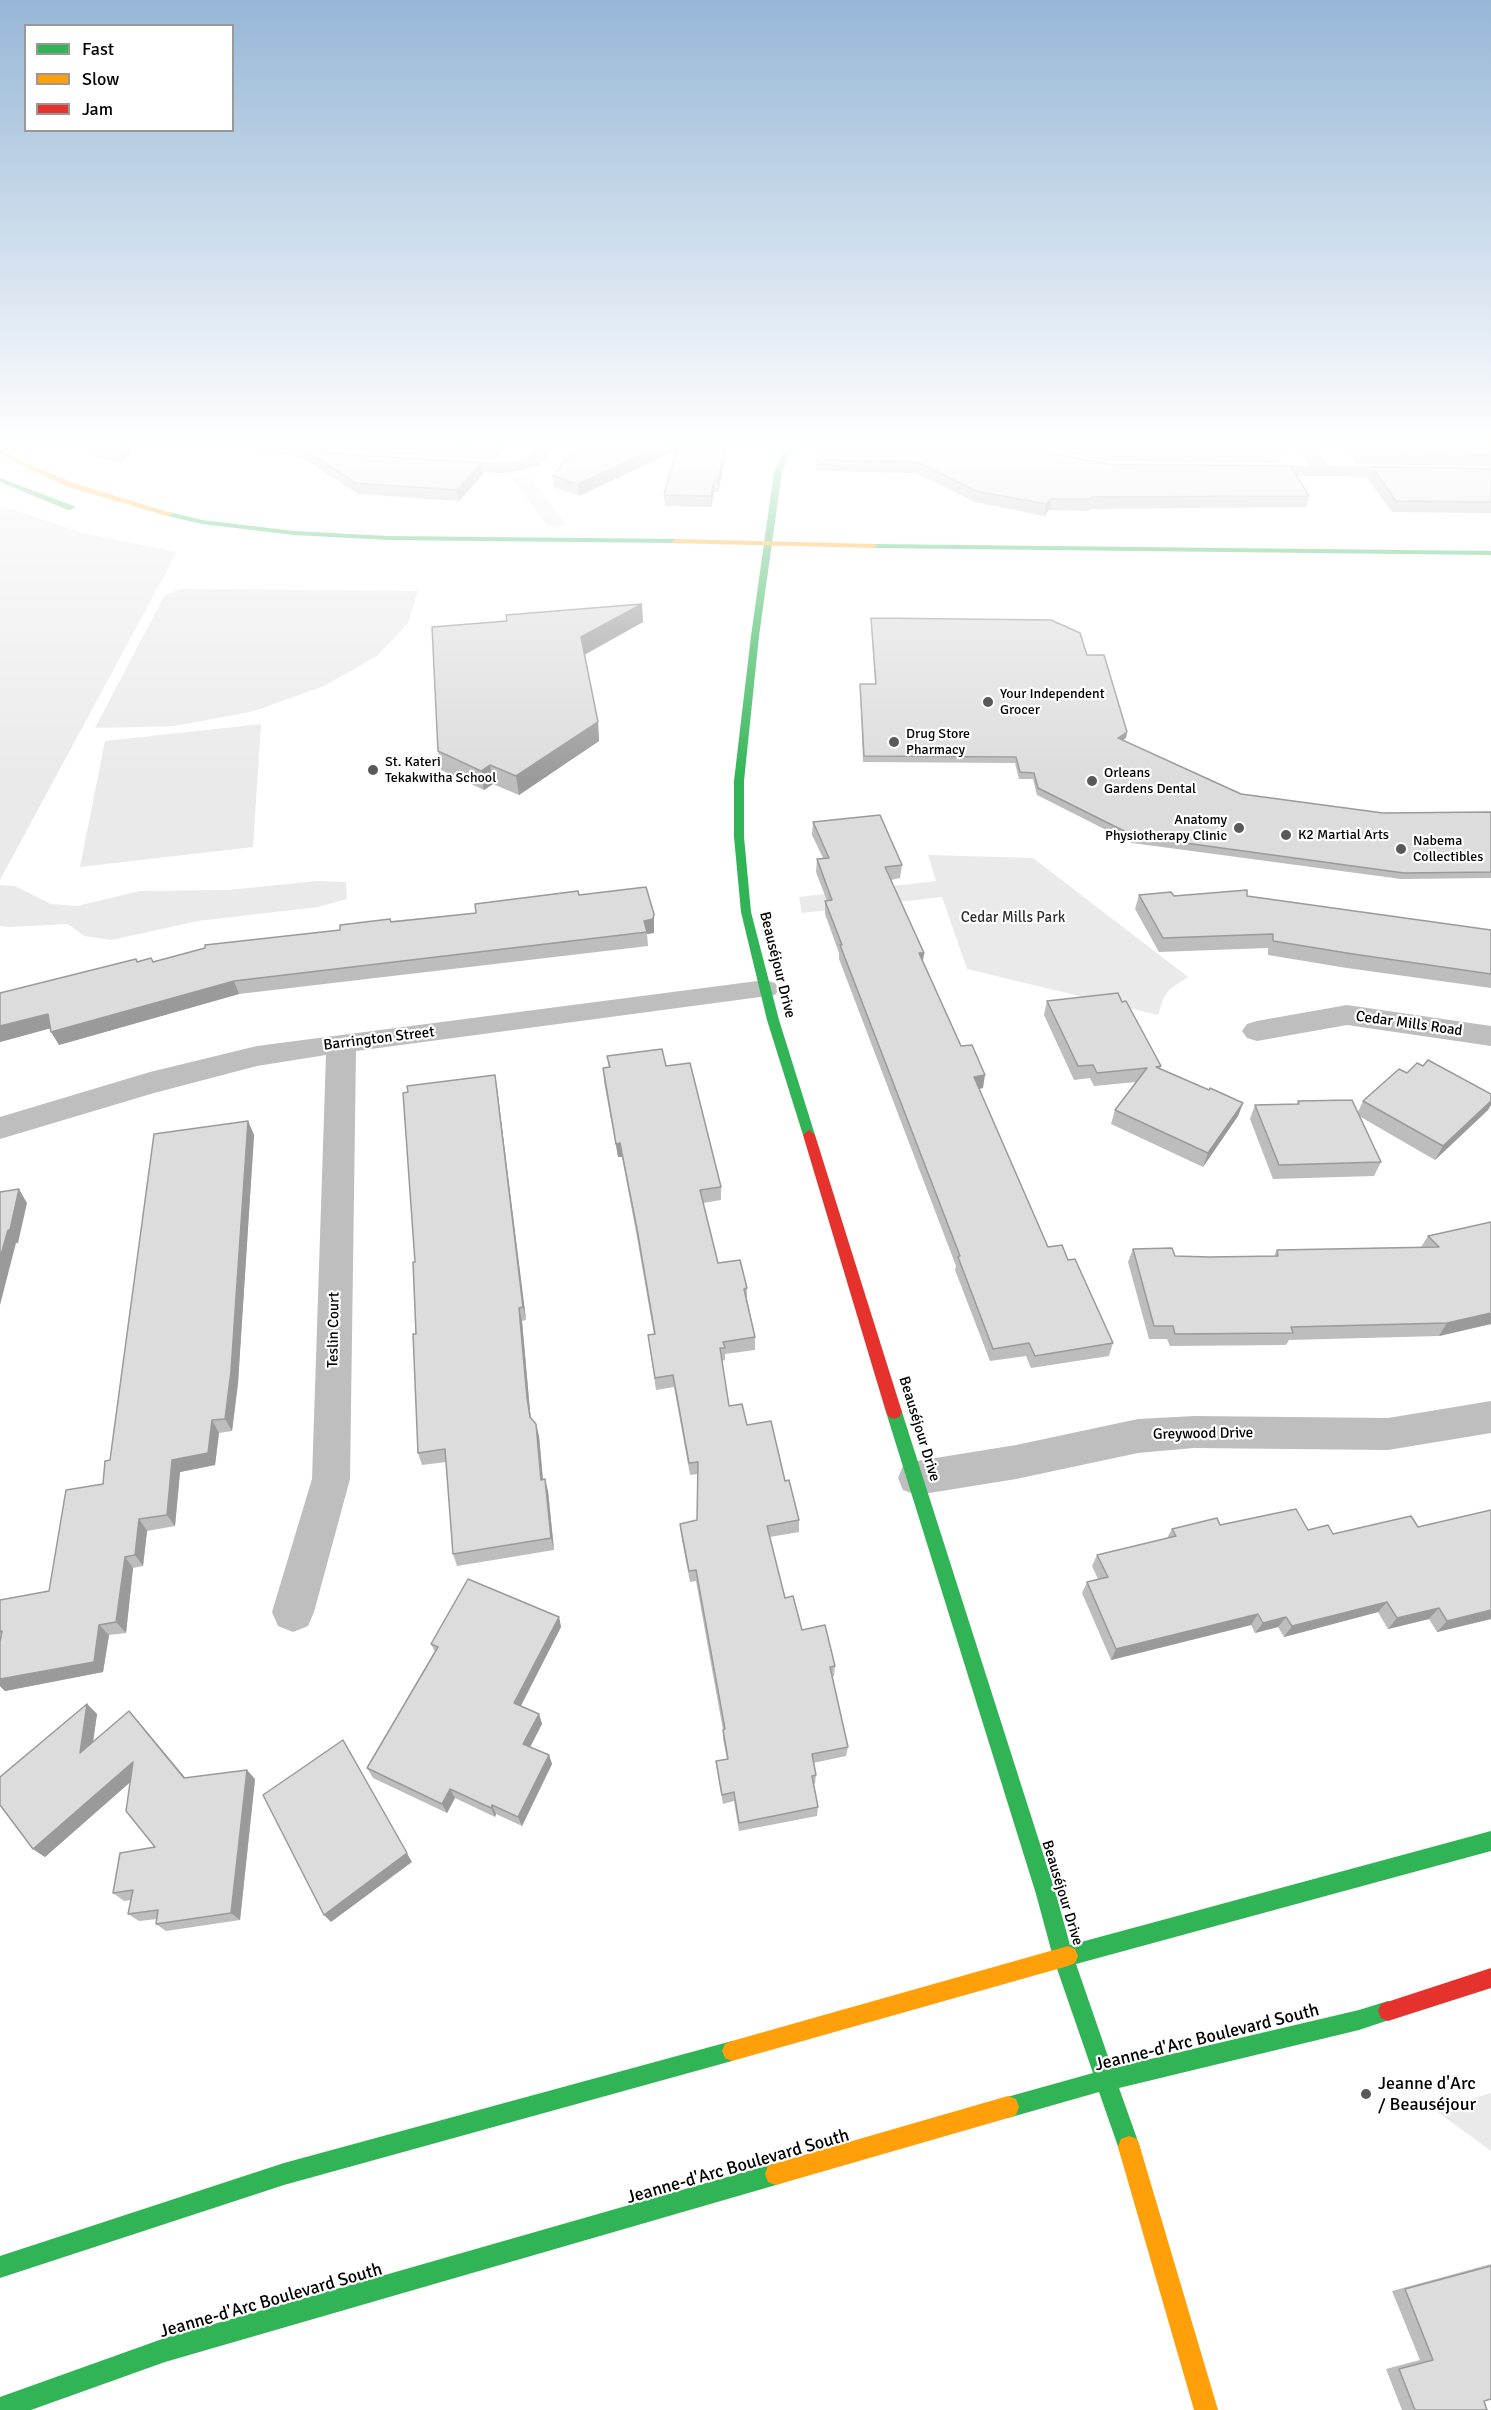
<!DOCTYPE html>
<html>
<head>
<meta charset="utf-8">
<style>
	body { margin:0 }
	#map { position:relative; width:1491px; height:2410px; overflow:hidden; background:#fff; font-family:Signika,sans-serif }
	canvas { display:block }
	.legend { position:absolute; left:24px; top:24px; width:210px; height:108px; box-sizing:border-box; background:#fff; border:2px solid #999; margin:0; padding:8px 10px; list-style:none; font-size:18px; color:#000 }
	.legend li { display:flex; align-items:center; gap:12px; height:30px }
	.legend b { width:30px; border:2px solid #999 }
</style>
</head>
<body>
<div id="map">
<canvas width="1491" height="2410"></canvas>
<ul class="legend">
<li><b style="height:8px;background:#30b455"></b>Fast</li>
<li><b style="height:8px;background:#ff9f0a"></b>Slow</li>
<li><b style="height:8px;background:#e5322d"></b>Jam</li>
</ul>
</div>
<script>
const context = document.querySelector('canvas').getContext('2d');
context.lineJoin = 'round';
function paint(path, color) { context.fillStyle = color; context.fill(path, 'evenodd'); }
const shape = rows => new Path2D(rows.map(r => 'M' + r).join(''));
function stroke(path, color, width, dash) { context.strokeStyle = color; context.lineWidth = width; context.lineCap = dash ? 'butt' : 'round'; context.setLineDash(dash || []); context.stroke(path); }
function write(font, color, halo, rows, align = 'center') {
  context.font = font + ' Signika,sans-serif'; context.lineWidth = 4.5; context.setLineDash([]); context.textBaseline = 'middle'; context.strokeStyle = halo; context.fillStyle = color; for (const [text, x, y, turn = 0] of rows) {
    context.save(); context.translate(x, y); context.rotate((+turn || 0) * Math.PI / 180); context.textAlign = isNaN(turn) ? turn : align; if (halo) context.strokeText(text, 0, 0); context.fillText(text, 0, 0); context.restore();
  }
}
paint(shape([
	[529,476,567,526,547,526,512,478],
	[0,505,83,533,177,552,0,880],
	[180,589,418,591,408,623,377,656,324,686,254,711,175,726,95,728,164,596],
	[261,724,253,847,80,867,105,741],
	[928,855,1033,858,1188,977,1170,989,1164,997,1158,1015,967,969,942,897,802,913,799,897,936,881],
	[318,881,346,882,347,899,318,907,198,921,111,940,84,936,68,924,9,927,0,926,0,885,15,886,51,904,77,906,140,891,228,890],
	[1491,2093,1491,2151,1435,2110]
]), '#eaeaea');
paint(shape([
	[242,443,278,443,349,453,357,458,349,463,306,459,250,448,242,443],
	[541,443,559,443,540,465,518,471,503,473,437,469,431,468,429,464,431,460,437,459,503,463,516,461,528,457,541,443],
	[1298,443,1315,443,1328,466,1491,468,1491,478,1250,475,1244,474,1241,470,1244,466,1250,465,1310,466,1298,443],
	[765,980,775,983,779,989,775,995,356,1051,350,1479,314,1612,308,1626,293,1632,278,1626,272,1612,312,1479,326,1055,257,1066,154,1093,0,1139,0,1117,150,1072,257,1046,765,980],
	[1347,1005,1491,1026,1491,1046,1347,1025,1257,1041,1247,1038,1242,1031,1247,1024,1257,1021,1347,1005],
	[1491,1401,1491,1433,1388,1450,1194,1448,1138,1453,1016,1479,917,1495,903,1490,898,1478,903,1466,917,1461,1016,1445,1138,1419,1194,1416,1388,1418,1491,1401]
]), '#bebebe');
paint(shape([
	[793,443,800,443,789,455,782,472,759,636,744,781,744,837,751,912,779,1020,815,1135,809,1140,803,1135,767,1020,741,912,734,837,734,781,751,636,774,472,783,454,793,443],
	[0,478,74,506,75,508,68,510,0,482,0,478],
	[170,512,202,520,294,531,388,536,676,539,680,541,676,543,388,540,294,535,202,524,167,516,166,514,170,512],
	[871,544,1491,551,1491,555,874,548,871,548,871,544],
	[894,1405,899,1407,902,1412,1056,1894,1070,1945,1491,1831,1491,1851,1076,1964,1112,2068,1359,2010,1388,2001,1395,2004,1398,2011,1395,2018,1359,2030,1119,2088,1140,2147,1137,2155,1129,2158,1121,2155,1099,2092,1008,2118,1000,2115,997,2107,1000,2099,1093,2073,1053,1957,1036,1894,886,1412,889,1407,894,1405],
	[732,2041,739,2044,742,2051,739,2058,732,2061,284,2185,0,2278,0,2256,284,2163,732,2041],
	[776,2163,784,2166,787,2174,784,2182,776,2185,165,2362,31,2410,0,2410,0,2397,165,2338,776,2163]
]), '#30b455');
paint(shape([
	[0,448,21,461,74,483,174,514,167,516,68,487,17,463,0,453,0,448],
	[676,539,874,544,878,546,874,548,673,543,672,541,676,539],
	[1068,1946,1075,1949,1078,1956,1075,1963,1068,1966,732,2061,725,2058,722,2051,725,2044,732,2041,1068,1946],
	[1008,2096,1016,2099,1019,2107,1016,2115,1008,2118,776,2185,768,2182,765,2174,768,2166,776,2163,1008,2096],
	[1129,2136,1137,2139,1140,2147,1218,2410,1194,2410,1118,2147,1121,2139,1129,2136]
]), '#ff9f0a');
paint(shape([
	[809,1130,815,1135,902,1412,899,1417,894,1419,889,1417,886,1412,803,1135,809,1130],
	[1491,1968,1491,1988,1388,2021,1381,2018,1378,2011,1381,2004,1491,1968]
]), '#e5322d');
paint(shape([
	[136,443,122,463,93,457,89,446],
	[291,443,509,443,495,460,328,450],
	[579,443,710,443,702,447,725,447,725,459,718,492,714,492,711,507,665,506,664,495,675,455,674,452,579,496,554,487,553,476],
	[1043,443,1276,443,1281,452,1278,463,1107,461,1059,452],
	[1343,443,1491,443,1491,466,1357,464],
	[303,449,325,453,483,474,459,501,358,494,306,460],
	[1048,453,1109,464,1309,496,1306,507,1091,509,1090,511,1049,510,1044,516,975,502,916,473,816,471,816,460],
	[1372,467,1491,469,1491,513,1392,512,1368,479],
	[871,618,1087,655,1127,732,1126,738,1123,740,1241,794,1383,813,1491,812,1491,878,1401,879,1132,843,1037,795,1033,779,1019,779,1015,763,863,762,860,684,875,684,871,624],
	[643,622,585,655,598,722,599,741,519,795,493,784,484,790,441,770,438,751,432,627],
	[813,822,902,865,900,878,891,880,924,953,923,961,961,1046,983,1088,979,1089,1048,1247,1068,1260,1113,1343,1109,1356,1031,1368,1026,1356,990,1361,955,1270,956,1266,839,959,839,953,825,914,825,901,827,901,816,872,817,859,823,858,812,835],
	[579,895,654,914,654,933,647,934,648,946,239,994,59,1045,51,1028,0,1042,0,993,137,962,153,962,340,930,390,919,391,921,476,913],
	[1139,895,1247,896,1491,930,1491,988,1347,968,1268,955,1268,948,1159,952,1135,909],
	[1047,1001,1161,1066,1160,1069,1209,1090,1243,1103,1238,1116,1203,1167,1111,1124,1115,1110,1136,1082,1094,1086,1090,1078,1074,1080,1044,1015],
	[607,1056,666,1066,721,1187,721,1200,703,1203,718,1263,747,1288,747,1299,755,1337,755,1350,725,1354,725,1360,722,1361,729,1406,747,1425,785,1481,799,1520,799,1532,770,1537,785,1598,802,1630,835,1666,834,1676,832,1677,848,1747,846,1756,813,1763,816,1775,815,1784,814,1784,818,1807,817,1816,739,1831,734,1801,723,1804,717,1770,716,1761,727,1759,723,1739,723,1730,696,1581,690,1582,681,1535,680,1524,697,1520,698,1474,690,1475,674,1387,656,1390,648,1335,654,1335,638,1243,622,1157,618,1157,604,1082,603,1068,609,1068],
	[497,1088,526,1320,522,1321,530,1411,531,1418,539,1436,543,1480,548,1491,554,1550,457,1566,453,1554,446,1462,422,1465,418,1453,416,1334,415,1262],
	[1298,1101,1358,1112,1363,1101,1488,1110,1435,1160,1359,1116,1381,1162,1374,1176,1273,1179,1250,1119,1255,1105,1297,1104],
	[248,1121,254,1135,238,1383,232,1431,219,1433,215,1465,180,1472,175,1526,147,1531,143,1566,133,1568,126,1633,109,1635,103,1672,5,1691,0,1686,0,1600,49,1591,103,1484,110,1460],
	[1491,1222,1491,1324,1439,1336,1289,1340,1286,1345,1170,1346,1167,1339,1149,1339,1128,1262,1133,1249,1175,1256,1209,1257,1274,1256,1277,1250,1421,1247,1428,1236],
	[1220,1525,1308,1530,1333,1534,1418,1527,1491,1619,1437,1632,1429,1619,1388,1629,1378,1612,1284,1637,1278,1627,1255,1633,1251,1625,1111,1660,1082,1593,1087,1582,1098,1579,1092,1566,1097,1555,1167,1538,1172,1529],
	[559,1617,561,1627,521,1706,539,1714,542,1724,530,1747,549,1755,552,1764,522,1826,496,1814,495,1817,455,1798,447,1813,373,1778,367,1768,435,1652,431,1644],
	[87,1704,97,1714,93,1742,138,1721,185,1778,255,1779,240,1920,166,1931,156,1924,157,1919,139,1921,128,1914,131,1900,124,1901,113,1893,155,1847,130,1782,45,1857,33,1849],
	[1491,2264,1491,2399,1484,2401,1487,2410,1402,2410,1386,2369,1420,2360,1392,2291]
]), '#bdbdbd');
paint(shape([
	[124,443,136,443,122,463,118,451],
	[498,443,509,443,495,460,493,449],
	[668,443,710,443,675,459,674,451,579,496,578,484],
	[725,447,725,459,718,492,718,481],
	[481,463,483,474,459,501,457,490],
	[714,481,714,492,711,507,711,496],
	[1051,499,1049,510,1044,516,1046,504],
	[642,604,643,622,583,655,581,637],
	[598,722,599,741,519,795,516,776],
	[1127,732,1126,738,1117,744,1118,738],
	[490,765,493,784,484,790,481,771],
	[654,914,654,933,647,934,644,921],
	[919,953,924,953,922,966],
	[234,981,239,994,59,1045,51,1032],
	[48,1014,55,1027,0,1042,0,1026],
	[495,1075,497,1088,526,1320,523,1307],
	[985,1075,983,1088,971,1090,974,1077],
	[1491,1101,1491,1105,1488,1110,1435,1160,1443,1146],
	[1243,1103,1238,1116,1203,1167,1208,1153],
	[248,1121,254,1135,238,1383,232,1431,225,1419],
	[620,1143,622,1157,618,1157,616,1144],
	[19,1189,27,1203,18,1243,16,1243,0,1305,0,1258],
	[519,1308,522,1321,530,1411,533,1429,527,1398],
	[1491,1313,1491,1324,1439,1336,1447,1323],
	[212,1420,219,1433,215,1465,180,1472,175,1526,167,1515,172,1460],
	[536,1424,539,1436,544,1492,541,1480],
	[545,1479,548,1491,554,1550,551,1538],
	[139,1519,147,1531,143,1566,135,1555],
	[125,1557,133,1568,126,1633,116,1622],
	[1387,1602,1378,1612,1284,1637,1292,1626],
	[1439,1608,1429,1619,1388,1629,1397,1618],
	[1491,1610,1491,1619,1437,1632,1447,1621],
	[1258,1614,1251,1625,1111,1660,1116,1649],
	[559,1617,561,1627,517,1713,514,1703],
	[1286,1617,1278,1627,1255,1633,1263,1623],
	[99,1625,109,1635,103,1672,5,1691,0,1686,0,1679],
	[87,1704,97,1714,90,1763,80,1753],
	[129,1711,138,1721,193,1787,184,1778],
	[539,1714,542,1724,527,1753,523,1744],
	[343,1740,412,1862,331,1922,324,1915],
	[549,1755,552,1764,522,1826,518,1817],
	[133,1762,143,1771,45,1857,33,1849],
	[247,1770,255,1779,240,1920,231,1913],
	[450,1789,455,1798,447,1813,442,1804],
	[492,1805,496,1814,495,1817,491,1808]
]), '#9a9a9a');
const building = shape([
	[89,443,124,443,118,451,89,446,89,443],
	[402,443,498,443,493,449,402,443],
	[579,443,668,443,578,484,553,476,579,443],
	[676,443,684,443,674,448,676,443],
	[840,443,1033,443,1048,453,1109,464,1291,466,1309,496,1092,497,1092,499,1051,499,1046,504,976,491,917,462,816,460,840,443],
	[1075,443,1276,443,1281,452,1109,450,1075,443],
	[1354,443,1491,443,1491,455,1361,453,1354,443],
	[677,447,725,447,718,481,714,481,711,496,664,495,677,447],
	[303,449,325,453,481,463,457,490,356,483,303,449],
	[1372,467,1491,469,1491,502,1396,501,1372,467],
	[642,604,581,637,598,722,516,776,490,765,481,771,438,751,432,627,507,621,506,615,642,604],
	[871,618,1051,620,1080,633,1087,655,1104,655,1127,732,1118,738,1241,794,1383,813,1491,812,1491,872,1404,873,1134,836,1038,788,1034,773,1020,772,1016,757,864,756,860,684,876,684,871,618],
	[880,815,902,865,885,867,924,953,919,953,961,1046,972,1045,985,1075,974,1077,1048,1247,1062,1245,1068,1260,1075,1259,1113,1343,1035,1356,1029,1343,993,1349,958,1257,960,1256,840,945,842,945,825,901,832,900,817,859,829,858,813,822,880,815],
	[646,887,654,914,653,919,644,921,647,932,234,981,51,1032,48,1014,0,1026,0,993,136,959,137,962,151,958,153,962,205,948,205,945,340,930,340,925,390,919,391,922,476,913,475,904,578,891,579,895,646,887],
	[1247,890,1247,896,1491,930,1491,974,1353,954,1273,941,1273,934,1163,938,1139,895,1171,892,1174,896,1247,890],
	[1118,993,1122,1002,1126,1001,1161,1066,1156,1067,1209,1090,1210,1088,1243,1103,1208,1153,1115,1110,1147,1068,1097,1073,1093,1065,1078,1066,1047,1001,1118,993],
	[662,1049,666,1066,690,1063,721,1187,700,1190,718,1263,740,1260,747,1288,744,1289,755,1337,723,1342,725,1348,720,1348,729,1406,742,1404,747,1425,771,1421,785,1481,789,1480,799,1520,767,1526,785,1598,793,1596,802,1630,825,1625,835,1666,830,1667,848,1747,812,1754,816,1775,812,1776,818,1807,739,1823,734,1792,722,1795,716,1761,728,1759,723,1730,725,1729,696,1570,689,1571,680,1524,697,1520,698,1462,689,1463,673,1375,655,1378,648,1335,655,1334,637,1229,620,1143,616,1144,603,1068,610,1067,607,1056,662,1049],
	[1428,1060,1491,1094,1491,1101,1443,1146,1363,1101,1399,1069,1407,1073,1417,1063,1423,1066,1428,1060],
	[495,1075,523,1307,519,1308,527,1398,530,1417,536,1424,541,1480,545,1479,551,1538,453,1554,445,1449,418,1453,413,1334,416,1334,413,1262,415,1262,403,1093,408,1092,407,1086,495,1075],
	[1352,1100,1381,1162,1279,1165,1255,1105,1299,1104,1298,1101,1352,1100],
	[248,1121,231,1371,225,1419,212,1420,208,1453,172,1460,167,1515,139,1519,135,1555,125,1557,116,1622,99,1625,94,1662,0,1679,0,1642,2,1631,0,1632,0,1600,49,1591,66,1490,103,1484,105,1461,110,1460,154,1134,248,1121],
	[19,1189,10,1230,8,1230,0,1258,0,1192,19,1189],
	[1491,1222,1491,1313,1447,1323,1291,1327,1293,1333,1175,1334,1173,1326,1154,1326,1133,1249,1172,1248,1175,1256,1209,1257,1278,1256,1277,1250,1439,1247,1428,1236,1491,1222],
	[1296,1509,1308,1530,1328,1525,1333,1534,1411,1516,1418,1527,1491,1510,1491,1610,1447,1621,1439,1608,1397,1618,1387,1602,1292,1626,1286,1617,1263,1623,1258,1614,1116,1649,1087,1582,1108,1577,1097,1555,1176,1536,1172,1529,1217,1518,1220,1525,1296,1509],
	[468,1579,559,1617,514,1703,539,1714,523,1744,549,1755,518,1817,492,1805,491,1808,450,1789,442,1804,367,1768,438,1647,431,1644,468,1579],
	[87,1704,80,1753,129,1711,184,1778,247,1770,231,1913,156,1924,158,1910,128,1914,133,1890,113,1893,120,1853,155,1847,126,1811,133,1762,33,1849,0,1805,0,1777,87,1704],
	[343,1740,407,1853,324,1915,263,1795,343,1740],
	[1491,2266,1491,2399,1484,2401,1487,2410,1415,2410,1399,2369,1433,2360,1405,2289,1491,2266]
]);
paint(building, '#dcdcdc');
stroke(building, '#9a9a9a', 1.5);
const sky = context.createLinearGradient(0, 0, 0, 781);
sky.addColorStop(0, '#96b7d6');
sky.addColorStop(0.57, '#fff');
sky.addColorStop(1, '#ffffff00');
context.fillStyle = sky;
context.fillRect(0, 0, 1491, 781);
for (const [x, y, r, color] of [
	[988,702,6,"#595959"],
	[894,742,6,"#595959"],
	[373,770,6,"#595959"],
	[1092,781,6,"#595959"],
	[1239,828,6,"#595959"],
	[1286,835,6,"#595959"],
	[1401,849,6,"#595959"],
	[1366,2094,6,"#595959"]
]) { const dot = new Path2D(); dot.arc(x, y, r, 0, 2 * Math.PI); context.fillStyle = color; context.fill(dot); stroke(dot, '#fff', 2); }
write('14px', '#000', '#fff', [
	["Your Independent",1000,694],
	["Grocer",1000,710],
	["Drug Store",906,734],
	["Pharmacy",906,750],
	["St. Kateri",385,762],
	["Tekakwitha School",385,778],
	["Orleans",1104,773],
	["Gardens Dental",1104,789],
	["Anatomy",1227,820,"right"],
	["Physiotherapy Clinic",1227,836,"right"],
	["K2 Martial Arts",1298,835],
	["Nabema",1413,841],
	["Collectibles",1413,857]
], 'left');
write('15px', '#2f2f2f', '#fff', [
	["Cedar Mills Park",1013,918]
]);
write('15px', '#000', '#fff', [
	["Beauséjour Drive",777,965,76],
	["Cedar Mills Road",1409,1024,8],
	["Barrington Street",379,1039,-7],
	["Teslin Court",334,1330,-89],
	["Beauséjour Drive",919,1429,73],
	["Greywood Drive",1203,1434,-1],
	["Beauséjour Drive",1062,1893,73]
]);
write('18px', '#000', '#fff', [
	["Jeanne-d'Arc Boulevard South",1207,2038,-14],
	["Jeanne-d'Arc Boulevard South",738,2167,-16],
	["Jeanne-d'Arc Boulevard South",271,2301,-16]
]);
write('18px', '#000', '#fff', [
	["Jeanne d'Arc",1378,2084],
	["/ Beauséjour",1378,2105]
], 'left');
</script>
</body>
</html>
